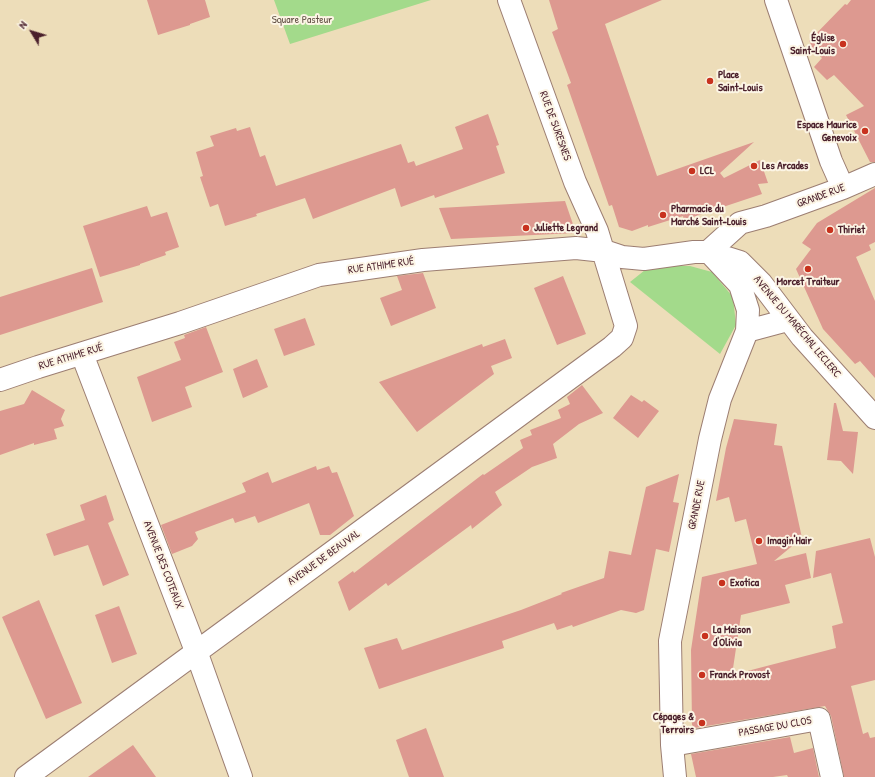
<!DOCTYPE html>
<html>
<head>
<meta charset="utf-8">
<style>
	body { margin:0 }
	#map { position:relative; width:875px; height:777px; overflow:hidden; background:#edddb9; font-family:"Patrick Hand",sans-serif }
	canvas { display:block }
	.north { position:absolute; left:12px; top:12px; width:40px; height:40px; -webkit-text-stroke:3px #fcf5e5; paint-order:stroke; rotate:308deg; font-size:11px; font-weight:700; line-height:16px; text-align:center; color:#4a1f2b }
	.north::after { content:''; display:block; margin:auto; width:14px; height:18px; background:#4a1f2b; clip-path:polygon(50% 0,100% 100%,50% 72%,0 100%) }
</style>
</head>
<body>
<div id="map">
<canvas width="875" height="777"></canvas>
<div class="north">N</div>
</div>
<script>
const context = document.querySelector('canvas').getContext('2d');
context.lineJoin = 'round';
function paint(path, color) { context.fillStyle = color; context.fill(path, 'evenodd'); }
const shape = rows => new Path2D(rows.map(r => 'M' + r).join(''));
function stroke(path, color, width, dash) { context.strokeStyle = color; context.lineWidth = width; context.lineCap = dash ? 'butt' : 'round'; context.setLineDash(dash || []); context.stroke(path); }
function write(font, color, halo, rows, align = 'center') {
  context.font = font + ' "Patrick Hand",sans-serif'; context.lineWidth = 4; context.setLineDash([]); context.textBaseline = 'middle'; context.strokeStyle = halo; context.fillStyle = color; for (const [text, x, y, turn = 0] of rows) {
    context.save(); context.translate(x, y); context.rotate((+turn || 0) * Math.PI / 180); context.textAlign = isNaN(turn) ? turn : align; if (halo) context.strokeText(text, 0, 0); context.fillText(text, 0, 0); context.restore();
  }
}
paint(shape([
	[274,0,431,0,290,44],
	[669,266,690,266,712,272,733,297,736,325,720,354,630,282,645,270]
]), '#a3da8b');
paint(shape([
	[147,0,205,0,210,17,190,24,190,25,158,35],
	[549,0,662,0,605,24,657,176,754,142,720,173,724,178,760,160,768,183,758,184,762,194,684,220,683,216,648,227,648,225,632,231,619,227,612,205,609,206,567,85,571,83,552,32,558,29],
	[851,0,875,0,875,162,870,162,846,115,864,106,834,75,827,80,814,67,822,58,809,45,811,43,809,41,845,4,847,5],
	[488,114,499,145,496,146,505,173,435,198,434,195,401,207,395,188,313,219,305,198,256,214,257,216,225,226,218,204,210,207,200,177,203,176,196,152,214,146,210,136,236,128,237,131,250,127,260,157,265,155,276,186,401,144,408,163,414,161,416,166,463,149,455,127],
	[875,188,875,242,869,245,871,250,856,257,875,301,875,378,860,361,855,364,823,329,796,269,811,249,802,243,817,223],
	[565,201,576,233,451,239,439,208],
	[147,206,151,217,167,212,179,247,165,252,166,255,140,264,140,265,100,277,83,226],
	[92,268,103,302,0,335,0,297],
	[423,273,436,308,391,326,380,298,402,290,397,276],
	[563,276,586,334,557,345,534,288],
	[305,318,315,345,284,356,274,329],
	[206,327,223,372,185,387,192,407,152,422,137,377,181,360,174,342,185,338,184,335],
	[505,339,512,358,491,366,494,374,417,432,379,382,482,344,483,347],
	[257,359,268,387,243,398,233,369],
	[582,385,603,413,579,424,553,444,557,458,532,467,495,492,502,505,472,529,471,525,388,586,386,583,349,611,338,582,353,571,354,573,483,474,484,475,523,448,520,440,532,435,530,430,561,418,558,410,570,404,567,397],
	[32,390,65,410,61,419,64,426,54,429,57,439,34,445,34,443,0,455,0,411,24,404],
	[631,395,642,402,644,400,659,411,638,438,613,418],
	[834,403,836,403,843,431,858,432,853,474,841,461,827,460],
	[734,419,777,424,774,445,782,446,802,538,774,561,806,553,811,578,785,585,790,603,741,615,732,675,836,648,832,626,843,623,831,573,813,578,816,551,870,538,875,557,875,680,851,686,863,734,868,732,870,738,875,737,875,777,844,777,831,716,825,706,695,728,692,725,691,650,702,577,757,564,746,519,735,522,729,497,716,501,726,448],
	[316,466,317,470,329,466,332,473,337,472,354,516,330,535,320,535,309,503,258,523,255,516,235,523,233,518,195,532,198,539,192,546,172,554,161,525,246,492,242,483,268,472,272,483],
	[679,474,673,502,679,503,669,552,656,549,644,610,636,613,621,610,573,627,572,625,557,630,554,623,502,641,504,648,379,689,364,648,397,638,402,650,521,610,562,594,561,593,604,578,609,551,631,555,646,487],
	[106,495,114,520,108,523,129,575,103,586,88,545,54,556,46,534,85,520,80,505],
	[39,600,82,703,46,719,2,617],
	[119,606,137,654,112,663,95,615],
	[426,728,444,777,409,777,396,740],
	[790,737,794,753,813,748,819,777,788,777,787,775,773,777,696,777,691,754],
	[133,745,156,777,88,777]
]), '#dd9990');
const minor = shape([
	[776,0,831,161,843,188],
	[708,252,740,223,766,216,843,188,875,174],
	[747,331,788,320],
	[82,354,196,651,241,777],
	[0,380,38,367,180,323,319,275,423,260,576,248,604,251,622,257,644,259,694,252,708,252,740,262,761,283,802,337,875,418],
	[672,745,819,719,832,777],
	[26,777,612,347,622,338,626,326,597,231,575,182,509,0],
	[675,777,672,745,670,641,710,439,720,399,747,331,748,310,740,285,709,252]
]);
stroke(minor, '#9c7e72', 24);
stroke(minor, '#fff', 22);
for (const [x, y, r, color] of [
	[843,44,4,"#c8321e"],
	[710,81,4,"#c8321e"],
	[865,131,4,"#c8321e"],
	[754,166,4,"#c8321e"],
	[692,171,4,"#c8321e"],
	[663,215,4,"#c8321e"],
	[526,228,4,"#c8321e"],
	[830,230,4,"#c8321e"],
	[808,269,4,"#c8321e"],
	[759,541,4,"#c8321e"],
	[722,583,4,"#c8321e"],
	[705,636,4,"#c8321e"],
	[702,675,4,"#c8321e"],
	[702,723,4,"#c8321e"]
]) { const dot = new Path2D(); dot.arc(x, y, r, 0, 2 * Math.PI); context.fillStyle = color; context.fill(dot); stroke(dot, '#fcf5e5', 1.5); }
write('11px', '#604e43', '#fcf5e5', [
	["Square Pasteur",302,20]
]);
write('bold 11px', '#4a1f2b', '#fcf5e5', [
	["Église",835,38,"right"],
	["Saint-Louis",835,51,"right"],
	["Place",718,75],
	["Saint-Louis",718,88],
	["Espace Maurice",857,125,"right"],
	["Genevoix",857,138,"right"],
	["Les Arcades",762,166],
	["LCL",700,171],
	["Pharmacie du",671,209],
	["Marché Saint-Louis",671,222],
	["Juliette Legrand",534,228],
	["Thiriet",838,230],
	["Morcet Traiteur",808,282,"center"],
	["Imagin'Hair",767,541],
	["Exotica",730,583],
	["La Maison",713,630],
	["d'Olivia",713,643],
	["Franck Provost",710,675],
	["Cépages &",694,717,"right"],
	["Terroirs",694,730,"right"]
], 'left');
write('11px', '#4a1f2b', '#fcf5e5', [
	["RUE DE SURESNES",555,126,70],
	["GRANDE RUE",821,196,-20],
	["RUE ATHIME RUÉ",381,266,-8],
	["AVENUE DU MARÉCHAL LECLERC",797,327,50],
	["RUE ATHIME RUÉ",71,357,-17],
	["GRANDE RUE",697,505,-79],
	["AVENUE DE BEAUVAL",324,558,-36],
	["AVENUE DES COTEAUX",163,565,69],
	["PASSAGE DU CLOS",775,727,-10]
]);
</script>
</body>
</html>
